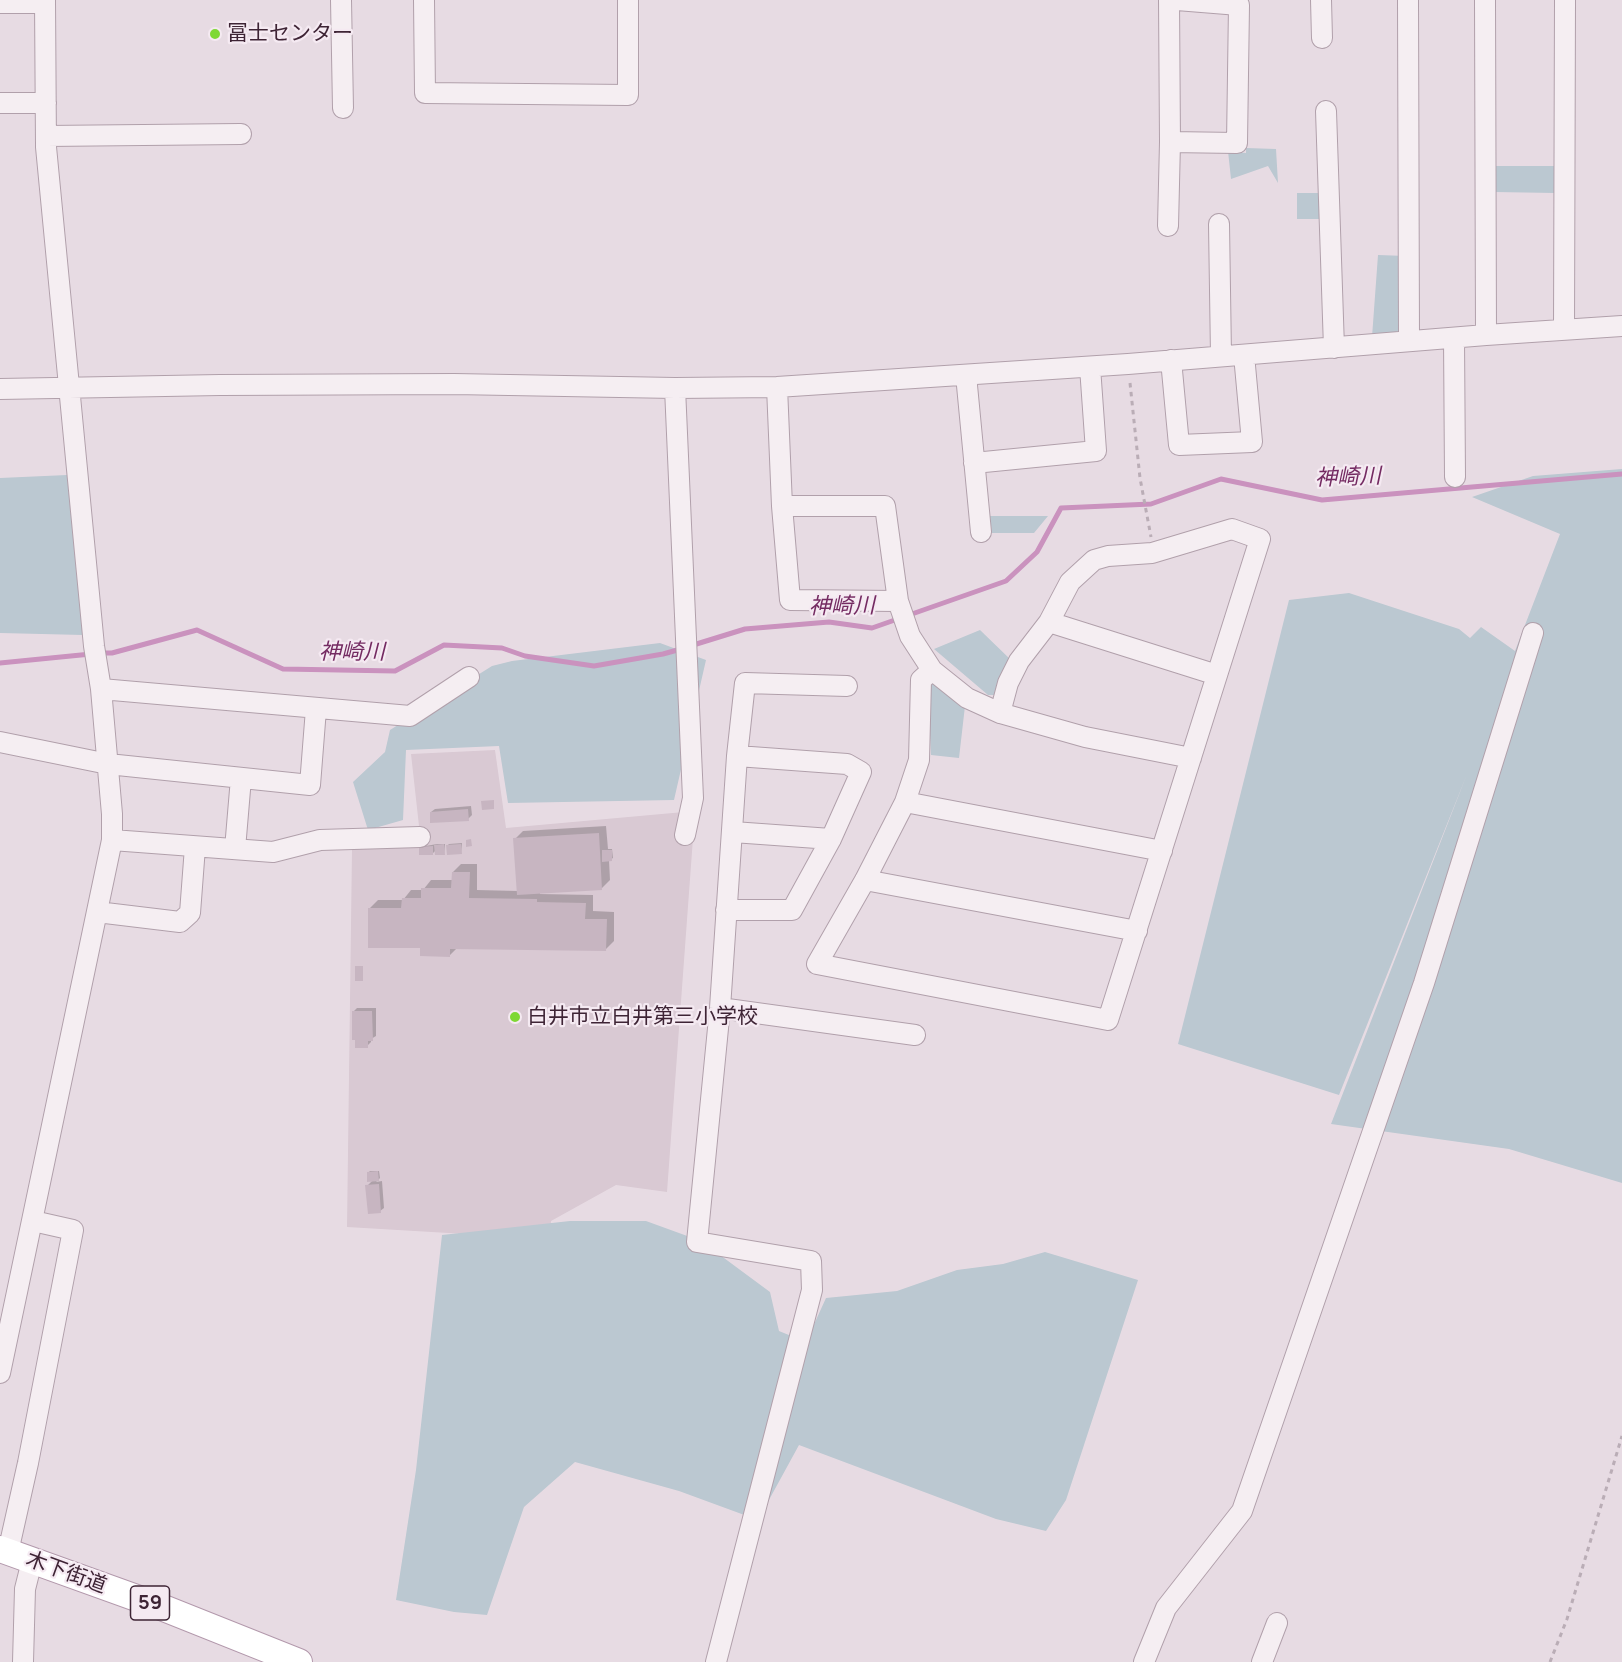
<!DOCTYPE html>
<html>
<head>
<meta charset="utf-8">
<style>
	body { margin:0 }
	canvas { display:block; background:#e7dbe3 }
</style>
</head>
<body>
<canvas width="1622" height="1662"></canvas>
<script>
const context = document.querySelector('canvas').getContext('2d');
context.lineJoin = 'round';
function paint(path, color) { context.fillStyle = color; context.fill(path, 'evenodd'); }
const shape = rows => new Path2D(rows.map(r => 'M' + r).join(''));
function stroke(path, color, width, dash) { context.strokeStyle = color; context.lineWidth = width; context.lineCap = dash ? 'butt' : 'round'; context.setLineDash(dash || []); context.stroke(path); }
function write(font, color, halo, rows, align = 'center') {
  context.font = font + ' Manrope,"Noto Sans JP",sans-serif'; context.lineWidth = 4.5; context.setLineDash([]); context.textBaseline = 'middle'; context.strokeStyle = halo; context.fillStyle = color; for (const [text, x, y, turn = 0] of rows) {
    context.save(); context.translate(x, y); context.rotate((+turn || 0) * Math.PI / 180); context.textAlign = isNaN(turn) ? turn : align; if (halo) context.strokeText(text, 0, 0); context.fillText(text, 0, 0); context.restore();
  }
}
paint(shape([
	[495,750,506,828,695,811,667,1192,616,1185,551,1221,550,1239,347,1227,352,849,421,844,411,754]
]), '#d9c9d3');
paint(shape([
	[1246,148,1276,149,1278,183,1268,166,1231,179,1228,151,1246,153],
	[1495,166,1555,166,1555,193,1494,192],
	[1297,193,1323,193,1323,219,1297,219],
	[1378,255,1406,256,1400,335,1372,337],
	[1622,469,1622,1183,1509,1149,1331,1124,1467,774,1339,1095,1178,1044,1289,600,1349,593,1459,629,1470,638,1481,627,1515,651,1560,534,1472,497,1533,476],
	[67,475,83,635,0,633,0,478],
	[990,516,1048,516,1034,533,992,533],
	[980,630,1011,660,998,695,988,695,934,649],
	[660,643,706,660,674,800,508,803,499,746,406,750,403,820,368,830,353,782,385,752,390,730,492,666,512,661],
	[932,684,941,685,965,706,959,758,931,755,928,691],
	[570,1221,646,1221,701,1241,770,1292,779,1331,806,1342,826,1298,897,1291,957,1270,1003,1264,1045,1252,1138,1280,1066,1500,1046,1531,996,1519,799,1445,758,1520,679,1491,575,1462,524,1507,487,1615,454,1612,396,1600,416,1470,442,1235]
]), '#bbc8d1');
paint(shape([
	[471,806,472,815,468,819,431,812,435,809],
	[606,826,608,849,612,849,613,858,609,860,610,880,602,888,540,892,540,894,593,895,593,911,614,912,614,941,606,949,457,948,450,955,422,947,370,908,378,900,403,900,411,890,423,890,431,880,453,880,453,872,461,864,477,864,477,890,518,891,515,839,523,831],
	[462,843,461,853,448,845,449,844],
	[437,844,445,844,444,854,436,850,433,853,420,847],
	[357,1008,376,1008,376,1036,371,1039,371,1042,367,1046,353,1012],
	[370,1171,379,1171,380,1178,376,1182,382,1181,384,1208,380,1211,367,1186,373,1180,368,1173]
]), '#0003');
stroke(shape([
	[690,646,745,629,829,622,872,628,1006,581,1037,552,1061,508,1151,504,1221,479,1322,500,1622,474],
	[100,653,112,653,197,630,283,669,395,671,444,645,502,648,525,656,594,666,663,654,681,649],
	[0,663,91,654]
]), '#ca92be', 5);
paint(shape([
	[494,800,494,809,482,810,481,801],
	[468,809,469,821,430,823,430,812],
	[599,833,602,890,517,895,513,838],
	[471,839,472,846,466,847,466,840],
	[444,844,445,855,435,855,434,845],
	[461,844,462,854,447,855,446,845],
	[433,846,433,855,419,855,419,847],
	[602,850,612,850,612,861,602,862],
	[452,872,470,872,469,898,537,899,537,902,586,903,585,919,607,919,606,951,450,949,450,957,420,956,420,948,368,948,368,908,401,908,402,898,421,898,421,888,451,888],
	[355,966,363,966,363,981,355,981],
	[352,1011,372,1011,373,1041,368,1041,368,1048,355,1048,355,1040,352,1040],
	[378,1171,379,1181,367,1182,367,1172],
	[379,1184,381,1213,368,1214,365,1185]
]), '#c7b5c1');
const minor = shape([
	[341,0,343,108],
	[424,0,425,93,628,95,628,0],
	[1321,0,1322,38],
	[1408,0,1409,341],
	[1485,0,1486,335],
	[0,3,45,3],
	[0,103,46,103],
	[1326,111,1334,348],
	[46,136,241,134],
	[1170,142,1237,143,1239,5,1177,0],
	[1219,224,1221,356],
	[1168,226,1170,142,1169,0],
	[1564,329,1565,0],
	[1454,338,1455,477],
	[1171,360,1179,445,1252,442,1244,355],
	[966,375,981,532],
	[777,387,782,506,790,600,898,601,910,636,932,670,967,698,1000,713,1085,737,1191,758],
	[675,388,693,798,685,835],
	[0,389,220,385,454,384,675,388,777,387,1128,364,1486,335,1622,326],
	[974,463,1096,451,1090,367],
	[782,506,885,506,898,601],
	[1049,622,1217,675],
	[932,670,921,680,919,760,905,802,865,880,817,964,1108,1020,1260,539,1232,529,1152,553,1108,556,1094,560,1070,582,1049,622,1019,661,1008,683,1000,713],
	[101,689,410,716,469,677],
	[0,742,108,764,310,785,316,709],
	[905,802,1162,851],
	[733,832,831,839],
	[112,840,273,852,320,840,420,837],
	[235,849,241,778],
	[865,880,1137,931],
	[726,910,792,910,831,839,861,772,847,764,737,756],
	[97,912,180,922,190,913,195,847],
	[720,1008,915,1035],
	[0,1373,112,840,112,814,101,689,94,646,46,147,45,0],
	[8,1552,28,1463,73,1230,33,1221],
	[23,1662,25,1589,32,1561],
	[716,1662,812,1290,811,1261,697,1242,720,1008,737,756,745,683,847,686],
	[1144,1662,1166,1608,1242,1511,1424,983,1533,633],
	[1262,1662,1277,1623]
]);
const major = shape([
	[0,1549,156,1605,299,1662]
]);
stroke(minor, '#b1a0ab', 22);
stroke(major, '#b399ac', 28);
stroke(shape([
	[1130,383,1140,478,1151,537],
	[1550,1662,1567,1619,1622,1436]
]), '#baadb6', 3, [4.5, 4.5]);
stroke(minor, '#f5eef2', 20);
stroke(major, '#fff', 26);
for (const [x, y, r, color] of [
	[215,34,6,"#7ed834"],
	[515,1017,6,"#7ed834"]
]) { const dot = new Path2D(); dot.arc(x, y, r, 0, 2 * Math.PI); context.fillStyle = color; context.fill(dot); stroke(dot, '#f5eaf2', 2); }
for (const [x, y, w] of [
	[150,1603,39]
]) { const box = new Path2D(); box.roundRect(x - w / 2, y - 17, w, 34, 4.5); context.fillStyle = '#f5eaf2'; context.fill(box); stroke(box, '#3e2435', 1.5); }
write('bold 20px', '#3e2435', null, [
	["59",150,1603]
]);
write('21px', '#3e2435', '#f5eaf2', [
	["冨士センター",227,34],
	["白井市立白井第三小学校",527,1017]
], 'left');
write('21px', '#3e2435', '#f5eaf2', [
	["木下街道",66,1573,20]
]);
write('italic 22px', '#742b62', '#f5eaf2', [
	["神崎川",1348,478,-2],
	["神崎川",842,607,-1],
	["神崎川",352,653]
]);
</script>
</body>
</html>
